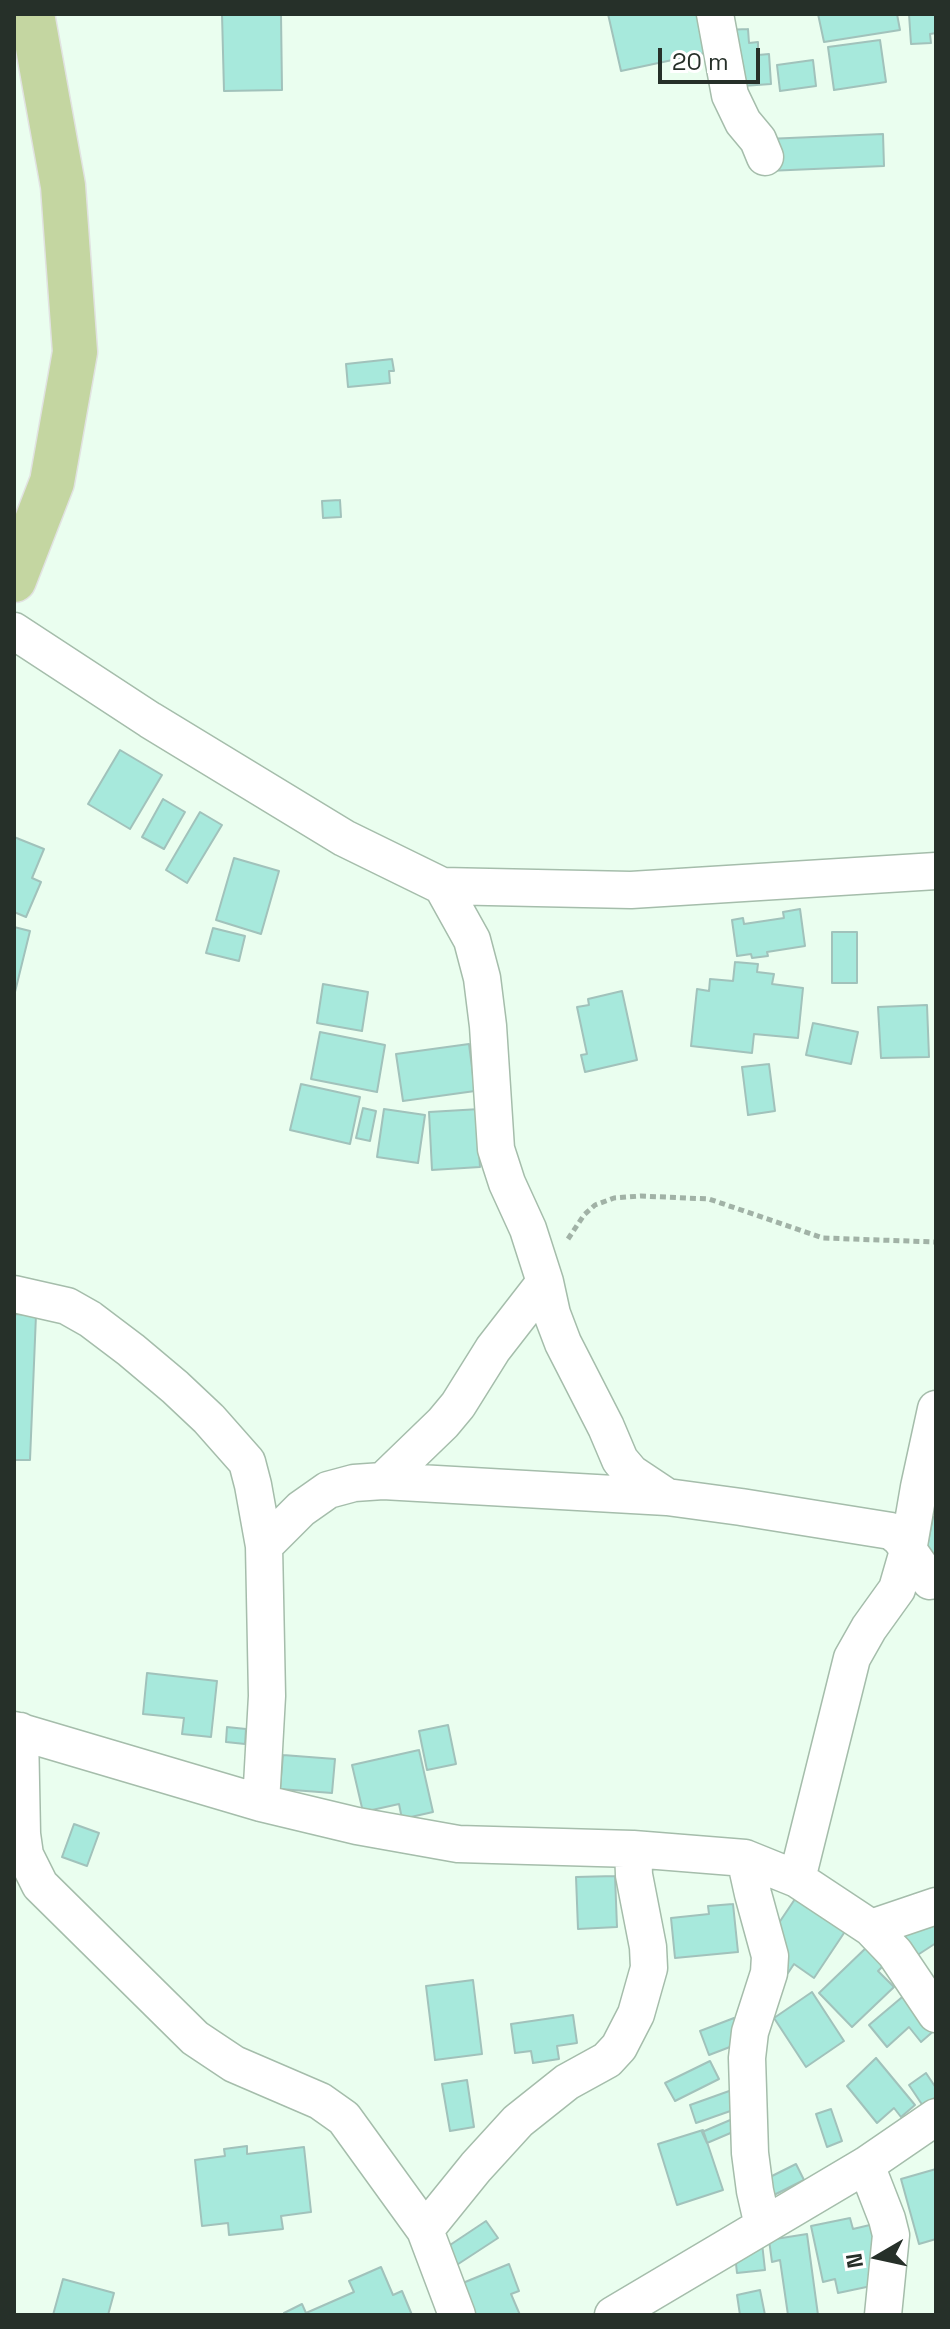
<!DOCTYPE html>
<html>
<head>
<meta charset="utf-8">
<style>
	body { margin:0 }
	#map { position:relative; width:950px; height:2329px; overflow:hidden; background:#eafeef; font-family:"Space Grotesk",sans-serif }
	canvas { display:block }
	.frame { position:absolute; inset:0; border:16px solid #263029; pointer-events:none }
	.north { position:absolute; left:838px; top:2217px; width:80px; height:80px; -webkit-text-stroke:6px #fff; paint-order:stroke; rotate:261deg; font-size:22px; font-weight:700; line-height:32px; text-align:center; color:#263029 }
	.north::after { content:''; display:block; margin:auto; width:28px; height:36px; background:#263029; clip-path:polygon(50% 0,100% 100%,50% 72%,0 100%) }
	.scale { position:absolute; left:658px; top:48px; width:102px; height:36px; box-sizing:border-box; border:4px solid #263029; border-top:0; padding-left:10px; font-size:24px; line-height:28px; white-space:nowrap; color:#263029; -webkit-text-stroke:6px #fff; paint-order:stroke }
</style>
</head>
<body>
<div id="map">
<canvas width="950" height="2329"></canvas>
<div class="frame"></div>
<div class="north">N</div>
<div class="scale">20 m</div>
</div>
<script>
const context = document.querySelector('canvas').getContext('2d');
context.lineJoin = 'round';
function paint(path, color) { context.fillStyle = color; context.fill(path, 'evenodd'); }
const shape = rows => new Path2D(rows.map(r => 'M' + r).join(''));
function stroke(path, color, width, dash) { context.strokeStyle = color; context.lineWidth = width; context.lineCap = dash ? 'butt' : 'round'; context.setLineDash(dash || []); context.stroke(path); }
const building = shape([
	[222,14,281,14,282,90,224,91,222,14],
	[608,14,697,14,705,53,621,71,608,14],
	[818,14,897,14,900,30,824,42,818,14],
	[909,14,936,14,936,33,930,34,931,43,911,44,909,14],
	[748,29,749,43,758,42,758,55,769,54,771,84,728,87,725,30,748,29],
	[880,40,886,82,834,90,828,47,880,40],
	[813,60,816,86,780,91,777,65,813,60],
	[883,134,884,166,767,171,766,139,883,134],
	[392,359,394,371,389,371,390,383,348,387,346,364,392,359],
	[340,500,341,517,323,518,322,501,340,500],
	[120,750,162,775,130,829,88,804,120,750],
	[163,799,185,812,164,849,142,837,163,799],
	[200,812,222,825,187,883,166,870,200,812],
	[14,837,44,849,32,878,41,882,26,917,14,912,14,837],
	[234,858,279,871,261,934,216,920,234,858],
	[800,909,805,946,767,952,768,956,752,958,751,954,737,956,732,920,743,918,744,924,784,918,783,912,800,909],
	[14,927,30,931,14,996,14,927],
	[213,928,245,936,239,961,206,953,213,928],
	[832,932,857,932,857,983,832,983,832,932],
	[735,962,758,964,757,972,774,974,772,984,803,988,798,1038,754,1034,752,1053,691,1046,697,989,709,991,710,979,733,981,735,962],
	[323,984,368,992,362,1031,317,1023,323,984],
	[622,991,637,1060,585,1072,581,1055,587,1054,577,1007,589,1005,588,999,622,991],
	[927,1005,929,1057,881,1058,878,1007,927,1005],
	[813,1023,858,1032,851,1064,806,1055,813,1023],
	[320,1032,385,1045,377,1092,311,1079,320,1032],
	[469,1044,475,1091,403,1101,396,1054,469,1044],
	[769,1064,775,1111,748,1115,742,1067,769,1064],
	[301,1084,360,1097,350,1144,290,1130,301,1084],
	[363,1108,376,1111,370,1141,356,1138,363,1108],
	[384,1109,425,1115,418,1163,377,1157,384,1109],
	[480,1109,477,1119,480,1167,432,1170,429,1112,480,1109],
	[14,1314,36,1315,30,1460,14,1460,14,1314],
	[933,1517,936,1517,936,1572,923,1569,933,1517],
	[147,1673,217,1681,211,1737,182,1734,184,1718,143,1714,147,1673],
	[448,1725,456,1764,427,1770,419,1731,448,1725],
	[227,1727,246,1729,245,1744,226,1742,227,1727],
	[419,1750,433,1812,402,1819,399,1804,363,1812,352,1765,419,1750],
	[283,1755,335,1759,332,1793,280,1789,283,1755],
	[74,1824,99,1833,87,1866,62,1857,74,1824],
	[615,1876,617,1927,578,1929,576,1877,615,1876],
	[797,1896,846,1930,814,1978,794,1964,788,1973,760,1951,797,1896],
	[733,1904,738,1952,675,1958,671,1918,709,1914,708,1906,733,1904],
	[936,1923,936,1943,913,1958,897,1935,936,1923],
	[869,1945,886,1963,878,1971,894,1987,852,2027,819,1993,869,1945],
	[473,1980,482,2054,435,2060,426,1986,473,1980],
	[812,1992,844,2041,806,2067,774,2018,812,1992],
	[907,1993,936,2029,921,2042,909,2027,887,2047,869,2025,907,1993],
	[573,2015,577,2043,557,2046,559,2059,533,2063,531,2051,515,2053,511,2024,573,2015],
	[734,2018,743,2042,709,2055,700,2031,734,2018],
	[876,2058,915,2105,901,2117,894,2108,877,2123,847,2086,876,2058],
	[710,2061,719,2079,675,2101,665,2083,710,2061],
	[926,2073,936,2088,936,2097,923,2106,909,2085,926,2073],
	[467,2080,474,2127,450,2131,442,2084,467,2080],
	[732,2090,739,2108,696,2123,690,2105,732,2090],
	[831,2109,842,2141,827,2147,816,2114,831,2109],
	[735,2118,740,2129,707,2143,702,2132,735,2118],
	[703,2130,723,2190,677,2205,658,2144,703,2130],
	[247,2146,247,2154,304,2147,311,2212,281,2216,283,2229,229,2235,228,2223,202,2226,195,2160,225,2156,224,2149,247,2146],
	[796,2164,804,2180,766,2199,758,2183,796,2164],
	[936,2169,936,2239,919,2244,901,2179,936,2169],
	[850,2218,853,2229,874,2224,881,2257,870,2259,876,2285,838,2293,835,2279,823,2282,811,2226,850,2218],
	[486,2221,498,2238,446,2272,435,2255,486,2221],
	[807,2234,818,2315,788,2315,780,2260,772,2262,769,2240,807,2234],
	[762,2243,765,2270,737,2273,734,2246,762,2243],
	[509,2264,519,2291,511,2294,520,2315,464,2315,453,2287,509,2264],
	[381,2267,393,2295,402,2291,412,2315,285,2315,284,2313,302,2304,306,2313,354,2292,349,2281,381,2267],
	[63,2279,114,2293,108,2315,53,2315,63,2279],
	[760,2290,765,2315,740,2315,737,2295,760,2290]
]);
paint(building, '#a7e9dc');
stroke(building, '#a1c2bb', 2);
const minor = shape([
	[715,14,730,95,743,122,758,140,765,157],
	[14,631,150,720,344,838,442,886,631,890,936,871],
	[442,886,472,940,482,978,488,1026,496,1149,507,1183,528,1229,545,1282,552,1314,563,1343,606,1427,620,1460,631,1473,667,1497,741,1507,891,1531,900,1538,930,1581],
	[14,1294,67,1306,90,1319,131,1350,175,1387,209,1419,247,1462,253,1485,264,1546,267,1696,261,1803],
	[383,1481,443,1423,458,1405,493,1349,545,1282],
	[264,1546,301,1509,328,1490,354,1483,383,1481,667,1497],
	[14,1730,261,1803,357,1826,458,1844,633,1849,745,1858,797,1879,871,1928,895,1953,936,2014],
	[20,1731,22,1834,25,1855,40,1885,195,2038,234,2064,320,2101,344,2118,425,2230,457,2315],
	[745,1858,753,1894,770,1956,769,1973,750,2032,747,2058,750,2153,755,2191,763,2226],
	[797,1879,852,1658,869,1628,897,1589,908,1551,919,1487,936,1409],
	[871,1928,936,1906],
	[866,2165,887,2219,891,2235,883,2315],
	[425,2230,476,2167,518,2121,567,2082,607,2060,619,2047,636,2014,649,1968,648,1947,634,1875,633,1849],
	[613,2315,866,2165,936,2117]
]);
const primary = shape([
	[14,580,52,482,75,352,63,186,32,14]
]);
stroke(minor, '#a5bdab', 39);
stroke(primary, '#e1e2e1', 47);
stroke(shape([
	[568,1239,584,1215,595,1205,614,1198,641,1196,709,1199,823,1238,936,1242]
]), '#a1b2a6', 5, [6, 4]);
stroke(minor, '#fff', 36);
stroke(primary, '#c4d6a1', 44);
</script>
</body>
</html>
